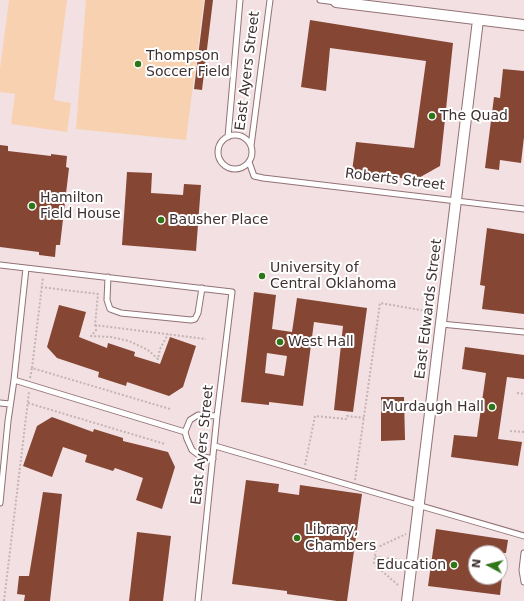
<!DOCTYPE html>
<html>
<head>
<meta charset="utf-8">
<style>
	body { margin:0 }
	#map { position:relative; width:524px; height:601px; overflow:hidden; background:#fff0f1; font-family:"DejaVu Sans",sans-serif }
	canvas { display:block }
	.north { position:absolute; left:468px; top:545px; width:40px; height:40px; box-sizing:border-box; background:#fff; border:1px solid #b2adad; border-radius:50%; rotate:277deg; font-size:11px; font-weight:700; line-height:16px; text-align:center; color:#3f3132 }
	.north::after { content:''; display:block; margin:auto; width:14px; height:18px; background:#307619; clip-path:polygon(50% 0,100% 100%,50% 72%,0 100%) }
</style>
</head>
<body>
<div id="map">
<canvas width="524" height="601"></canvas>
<div class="north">N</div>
</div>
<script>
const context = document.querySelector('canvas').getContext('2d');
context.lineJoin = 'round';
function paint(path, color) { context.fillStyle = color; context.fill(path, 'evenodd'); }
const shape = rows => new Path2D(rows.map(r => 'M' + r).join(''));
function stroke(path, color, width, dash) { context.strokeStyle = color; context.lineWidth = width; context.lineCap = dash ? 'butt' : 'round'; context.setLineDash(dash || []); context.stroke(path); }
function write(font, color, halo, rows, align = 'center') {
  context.font = font + ' "DejaVu Sans",sans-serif'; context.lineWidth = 4; context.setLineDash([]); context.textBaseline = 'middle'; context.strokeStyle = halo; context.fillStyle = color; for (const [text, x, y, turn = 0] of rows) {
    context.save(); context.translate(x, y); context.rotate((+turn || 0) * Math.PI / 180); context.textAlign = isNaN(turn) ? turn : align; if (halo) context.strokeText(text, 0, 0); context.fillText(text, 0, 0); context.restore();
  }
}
paint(shape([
	[0,0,524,0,524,601,0,601],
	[476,553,500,553,500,577,476,577]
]), '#f3e0e2');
paint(shape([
	[9,0,67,0,54,100,71,103,67,132,11,124,15,94,0,92,0,69],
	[86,0,204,0,186,140,76,129]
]), '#f8d2b0');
paint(shape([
	[205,0,213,0,202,90,194,89],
	[310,20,453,43,440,166,415,180,352,171,356,142,414,148,426,61,330,48,326,91,301,87],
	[503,69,524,71,524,137,521,163,500,160,499,170,485,168,494,97,500,98],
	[0,145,8,146,8,151,51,156,51,154,67,156,66,167,69,168,60,245,56,245,55,257,39,255,39,252,0,247],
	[127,172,152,173,151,193,183,195,184,184,201,185,196,251,122,245],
	[487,228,524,234,524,314,482,309,485,286,480,285],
	[254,292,276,295,272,329,292,332,297,298,367,308,353,412,334,410,343,326,314,322,303,406,269,402,269,405,241,402],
	[267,353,287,356,284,376,265,373],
	[59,305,86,312,79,337,107,348,108,343,135,352,134,356,160,364,170,337,196,346,183,387,169,396,127,382,126,386,98,377,99,372,57,358,47,347],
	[465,347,524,355,524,379,507,377,498,439,522,442,518,466,451,457,454,435,477,437,486,373,462,369],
	[381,397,404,397,405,440,381,441],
	[52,417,93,432,94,429,123,438,123,441,168,452,175,467,162,509,136,500,143,478,115,468,113,471,85,462,87,455,63,447,52,477,23,466,37,426],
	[246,480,279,484,278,492,299,495,300,485,362,494,347,601,337,601,287,594,287,591,232,584],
	[43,492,62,494,50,601,24,601,25,595,17,594,19,576,29,576],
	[436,529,508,540,506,553,476,553,476,577,502,577,500,595,428,586],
	[137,532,171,536,163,601,129,601]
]), '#854634');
const lane = shape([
	[320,0,336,2],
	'218 152a17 17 0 1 1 34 0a17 17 0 1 1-34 0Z',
	[228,137,240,0],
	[251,146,270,0],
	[249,162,254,176,263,178,524,209],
	[0,265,232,292,217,416,198,601],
	[108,277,107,300,110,309,121,313,191,320,195,319,198,313,202,288],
	[441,324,524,332],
	[14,380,185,432],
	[0,403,10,404],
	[215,446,524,536],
	[213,459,200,456,192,450,187,439,185,432,190,420,198,415,217,416],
	[0,503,8,421,14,380,26,268],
	[524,553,522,570,524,582]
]);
const street = shape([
	[336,2,524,25],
	[407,601,478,20]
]);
stroke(lane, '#927275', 7);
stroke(street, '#927275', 12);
stroke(shape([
	[41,287,98,294,95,325,206,339],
	[96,325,96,330,91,336,111,337,129,341,148,350,158,359,160,349,168,334],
	[32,368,43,277],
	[30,378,32,368,170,409],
	[517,393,524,394],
	[28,403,165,444],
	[510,431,524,432],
	[305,465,315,416,346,419,347,416,364,418],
	[355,480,380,303,432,312],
	[375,557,402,560],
	[398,585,374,564,376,548,406,534],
	[4,601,29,392]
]), '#c3b4b5', 2, [2, 2]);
stroke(lane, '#fff', 5);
stroke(street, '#fff', 10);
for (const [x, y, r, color] of [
	[138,64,4,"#307619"],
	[432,116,4,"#307619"],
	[32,206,4,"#307619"],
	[161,220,4,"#307619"],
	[262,276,4,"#307619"],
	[280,342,4,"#307619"],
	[492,407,4,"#307619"],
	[297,538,4,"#307619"],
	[454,565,4,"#307619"]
]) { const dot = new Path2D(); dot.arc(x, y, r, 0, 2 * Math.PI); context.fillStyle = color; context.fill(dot); stroke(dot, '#fff', 1.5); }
write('14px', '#3f3132', '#fff', [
	["Thompson",146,56],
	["Soccer Field",146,72],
	["The Quad",440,116],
	["Hamilton",40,198],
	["Field House",40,214],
	["Bausher Place",169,220],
	["University of",270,268],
	["Central Oklahoma",270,284],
	["West Hall",288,342],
	["Murdaugh Hall",484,407,"right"],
	["Library,",305,530],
	["Chambers",305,546],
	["Education",446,565,"right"]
], 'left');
write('14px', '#3f3132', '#fff', [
	["East Ayers Street",248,71,-83],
	["Roberts Street",395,180,7],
	["East Edwards Street",429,309,-83],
	["East Ayers Street",203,445,-84]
]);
</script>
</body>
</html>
